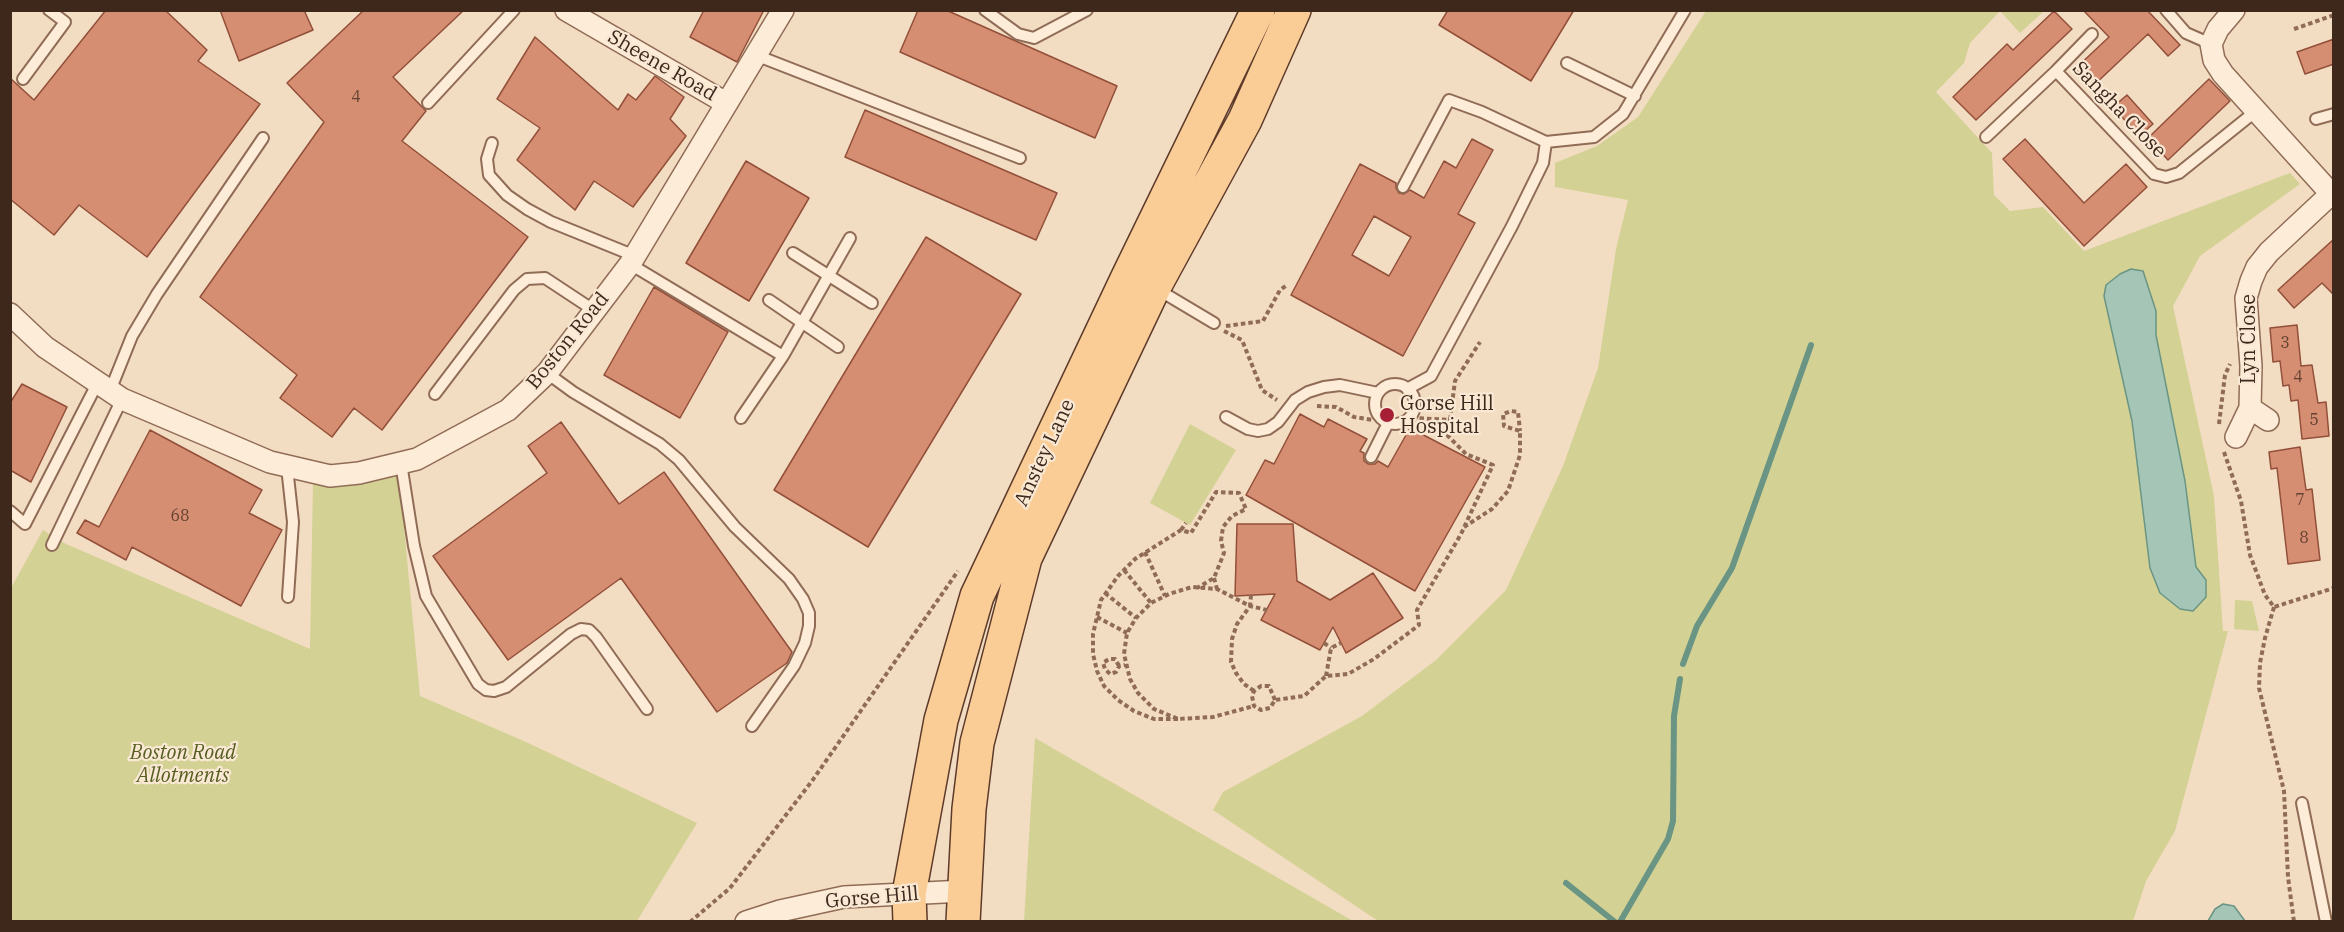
<!DOCTYPE html>
<html>
<head>
<meta charset="utf-8">
<style>
	body { margin:0 }
	#map { position:relative; width:2344px; height:932px; overflow:hidden; background:#f3ddc2; font-family:"IBM Plex Serif",serif }
	canvas { display:block }
	.frame { position:absolute; inset:0; border:12px solid #3e281c; pointer-events:none }
</style>
</head>
<body>
<div id="map">
<canvas width="2344" height="932"></canvas>
<div class="frame"></div>
</div>
<script>
const context = document.querySelector('canvas').getContext('2d');
context.lineJoin = 'round';
function paint(path, color) { context.fillStyle = color; context.fill(path, 'evenodd'); }
const shape = rows => new Path2D(rows.map(r => 'M' + r).join(''));
function stroke(path, color, width, dash) { context.strokeStyle = color; context.lineWidth = width; context.lineCap = dash ? 'butt' : 'round'; context.setLineDash(dash || []); context.stroke(path); }
function write(font, color, halo, rows, align = 'center') {
  context.font = font + ' "IBM Plex Serif",serif'; context.lineWidth = 4.5; context.setLineDash([]); context.textBaseline = 'middle'; context.strokeStyle = halo; context.fillStyle = color; for (const [text, x, y, turn = 0] of rows) {
    context.save(); context.translate(x, y); context.rotate((+turn || 0) * Math.PI / 180); context.textAlign = isNaN(turn) ? turn : align; if (halo) context.strokeText(text, 0, 0); context.fillText(text, 0, 0); context.restore();
  }
}
paint(shape([
	[1706,11,2044,11,2020,33,2000,11,1970,43,1964,63,1936,92,1992,153,1994,195,2010,211,2043,207,2084,251,2290,173,2300,184,2200,256,2173,306,2214,496,2223,631,2228,631,2175,831,2146,881,2133,921,1378,921,1213,810,1223,792,1362,716,1436,660,1506,590,1563,466,1598,368,1616,249,1628,200,1555,187,1555,163,1597,146,1638,117],
	[1190,424,1236,450,1190,525,1150,503],
	[399,474,420,696,526,742,697,823,637,921,11,922,11,588,43,530,66,544,310,649,313,481],
	[2235,600,2252,601,2259,631,2234,629],
	[1035,738,1353,921,1024,921]
]), '#d3d194');
const water = shape([
	[2131,269,2143,271,2156,311,2156,335,2185,481,2196,567,2206,580,2206,597,2193,611,2180,609,2160,593,2150,568,2132,421,2104,296,2106,285,2120,274,2131,269],
	[2223,904,2234,906,2245,921,2208,921,2215,909,2223,904]
]);
paint(water, '#a5c5b7');
stroke(water, '#6a9584', 1.5);
stroke(shape([
	[1683,664,1697,626,1732,568,1811,345],
	[1566,883,1615,922],
	[1620,922,1668,839,1673,821,1674,716,1680,679]
]), '#6a9584', 6);
const building = shape([
	[106,10,165,10,207,50,198,61,260,104,147,257,79,205,54,235,10,199,10,78,34,100,106,10],
	[220,10,304,10,313,30,239,61,220,10],
	[364,10,464,10,393,77,426,111,402,141,528,237,382,430,354,408,332,437,280,398,297,375,200,297,324,122,287,83,364,10],
	[704,10,764,10,737,62,690,37,704,10],
	[918,10,946,10,1117,86,1095,138,900,52,918,10],
	[1448,10,1574,10,1531,81,1439,25,1448,10],
	[2083,10,2147,10,2180,45,2168,56,2148,34,2092,87,2075,69,2109,37,2083,10],
	[2054,11,2072,29,1976,120,1953,97,2007,44,2013,50,2054,11],
	[535,37,618,110,628,94,636,100,655,76,684,97,670,119,686,136,633,207,594,181,575,210,517,160,540,128,497,99,535,37],
	[2334,39,2334,64,2305,74,2297,52,2334,39],
	[2209,79,2230,101,2168,160,2148,138,2209,79],
	[2127,95,2153,124,2139,136,2113,107,2127,95],
	[865,110,1057,193,1036,240,845,157,865,110],
	[1472,139,1493,150,1458,214,1475,223,1403,356,1291,295,1360,164,1396,183,1396,188,1399,193,1404,194,1410,190,1424,198,1444,161,1456,168,1472,139],
	[1374,216,1411,237,1389,276,1352,255,1374,216],
	[2025,139,2084,203,2126,164,2147,187,2084,246,2003,159,2025,139],
	[746,161,809,198,749,301,686,263,746,161],
	[926,237,1021,294,868,547,774,490,926,237],
	[2334,239,2334,295,2322,283,2294,308,2278,290,2334,239],
	[654,287,728,332,680,418,604,375,654,287],
	[2297,325,2301,366,2312,365,2318,403,2326,402,2329,436,2302,439,2298,400,2291,401,2289,385,2283,386,2280,361,2273,362,2270,328,2297,325],
	[22,384,67,407,31,482,10,470,10,403,22,384],
	[1300,414,1324,427,1328,419,1367,439,1360,451,1364,453,1364,461,1368,464,1375,464,1378,461,1388,467,1410,428,1485,467,1415,591,1246,495,1265,460,1274,464,1300,414],
	[561,422,619,504,664,472,792,652,787,663,717,712,621,578,508,660,433,556,547,473,528,446,561,422],
	[150,430,262,490,249,513,282,530,241,606,132,547,126,560,77,533,85,520,99,527,150,430],
	[2300,447,2306,490,2312,489,2320,560,2288,564,2277,468,2271,469,2269,452,2300,447],
	[1237,524,1293,524,1297,581,1330,600,1373,573,1403,618,1346,653,1333,627,1320,650,1261,620,1275,594,1235,596,1237,524]
]);
paint(building, '#d68e73');
stroke(building, '#924f39', 1.5);
const service = shape([
	[985,10,1018,34,1034,38,1087,10],
	[2166,10,2186,33,2211,44],
	[2092,34,2056,71,2154,174,2166,177,2179,173,2256,111],
	[758,56,1020,158],
	[1567,63,1635,96],
	[23,79,65,22,49,10],
	[428,103,514,10],
	[2316,119,2334,114],
	[1986,137,2056,71],
	[492,143,487,159,489,175,507,195,527,209,551,222,635,256],
	[1403,187,1449,100,1482,112,1546,142,1594,137,1623,114,1685,10],
	[793,253,872,303],
	[630,264,783,356,850,238],
	[1157,289,1214,323],
	[769,300,838,347],
	[547,373,573,392,660,444,679,460,735,527,789,579,803,599,809,613,809,626,805,643,794,666,752,726],
	'1375 404a20 20 0 1 1 40 0a20 20 0 1 1-40 0Z',
	[1407,389,1431,376,1512,226,1543,163,1546,142],
	[110,391,132,336,157,294,263,138],
	[435,394,514,290,527,279,545,278,595,311],
	[1226,417,1248,429,1258,431,1268,429,1278,422,1295,400,1308,392,1324,387,1340,385,1378,393],
	[741,418,783,356],
	[1371,457,1388,423],
	[401,463,414,546,426,596,478,684,486,690,494,691,506,687,571,634,581,629,589,630,596,637,647,709],
	[287,467,293,522,288,597],
	[10,511,25,524,98,382],
	[52,545,122,399],
	[2302,803,2326,922]
]);
const minor = shape([
	[566,10,726,103],
	[2234,10,2218,29,2211,44,2214,60,2223,74,2334,197],
	[10,314,45,347,122,399,270,462,330,476,359,473,417,459,508,410,547,373,630,264,783,10],
	[2250,408,2268,420],
	[2236,437,2250,408,2251,366,2246,298,2251,281,2257,267,2269,252,2331,194],
	[746,922,780,911,844,897,964,891]
]);
const primary = shape([
	[910,922,909,894,941,720,977,596,1128,277,1258,10],
	[963,922,969,809,977,743,1025,558,1154,287,1245,120,1294,10]
]);
stroke(service, '#906c57', 14);
stroke(minor, '#906c57', 24);
stroke(primary, '#5d3b2b', 36);
stroke(shape([
	[2294,29,2334,15],
	[1226,326,1263,321,1280,290,1287,285],
	[1224,331,1242,340,1262,390,1277,400],
	[1317,406,1336,407,1354,417,1373,420],
	[1450,420,1455,381,1480,342],
	[2219,424,2225,375,2230,364],
	[2224,452,2241,501,2250,555,2265,595,2274,607,2334,588],
	[1464,527,1492,509,1508,491,1520,455,1520,431,1504,426,1503,414,1511,411,1518,412,1520,431],
	[1181,530,1186,523],
	[1145,552,1165,596],
	[1124,570,1151,603],
	[1214,578,1217,589],
	[1105,593,1136,618],
	[1251,595,1250,606,1217,589,1192,587,1169,594,1151,603,1136,618,1127,633,1124,654,1130,679,1138,693,1154,709,1178,719,1213,717,1254,706],
	[2274,607,2265,638,2260,663,2259,688,2284,791,2288,877,2294,922],
	[1097,617,1127,633],
	[1324,643,1331,648],
	[1119,666,1115,659,1109,659,1103,663,1105,669,1110,674,1116,672,1119,666,1125,665],
	[1326,676,1331,648,1341,643],
	[1254,691,1244,684,1236,673,1231,662,1232,639,1237,624,1250,606,1267,610],
	[1275,700,1269,686,1261,686,1254,691,1252,696,1254,706,1261,710,1270,708,1275,700,1304,696,1326,676,1348,674,1374,659,1419,625,1417,610,1461,534,1493,465,1466,454,1448,436,1450,420,1415,418,1411,415],
	[1178,719,1154,719,1134,711,1118,700,1104,686,1097,671,1093,654,1093,634,1101,600,1118,576,1135,559,1181,530,1191,533,1216,492,1239,493,1246,509,1232,516,1223,527,1221,541,1224,553,1214,578,1197,588],
	[690,922,730,888,812,781,958,571]
]), '#906c57', 4, [4.5, 3]);
stroke(service, '#fdecd7', 10);
stroke(minor, '#fdecd7', 21);
stroke(primary, '#facc96', 33);
for (const [x, y, r, color] of [
	[1387,415,8,"#a61f34"]
]) { const dot = new Path2D(); dot.arc(x, y, r, 0, 2 * Math.PI); context.fillStyle = color; context.fill(dot); stroke(dot, '#f9e8d3', 2); }
write('16px', '#644232', null, [
	["4",356,97],
	["3",2285,343],
	["4",2298,377],
	["5",2314,420],
	["7",2300,500],
	["68",180,516],
	["8",2304,538]
]);
write('20px', '#3e281c', '#f9e8d3', [
	["Sheene Road",662,66,30],
	["Sangha Close",2119,110,46],
	["Lyn Close",2249,339,-90],
	["Boston Road",568,341,-51],
	["Anstey Lane",1045,453,-65],
	["Gorse Hill",872,898,-5]
]);
write('20px', '#3e281c', '#f9e8d3', [
	["Gorse Hill",1400,404],
	["Hospital",1400,427]
], 'left');
write('italic 20px', '#565d21', '#f9e8d3', [
	["Boston Road",183,753],
	["Allotments",183,776]
]);
</script>
</body>
</html>
